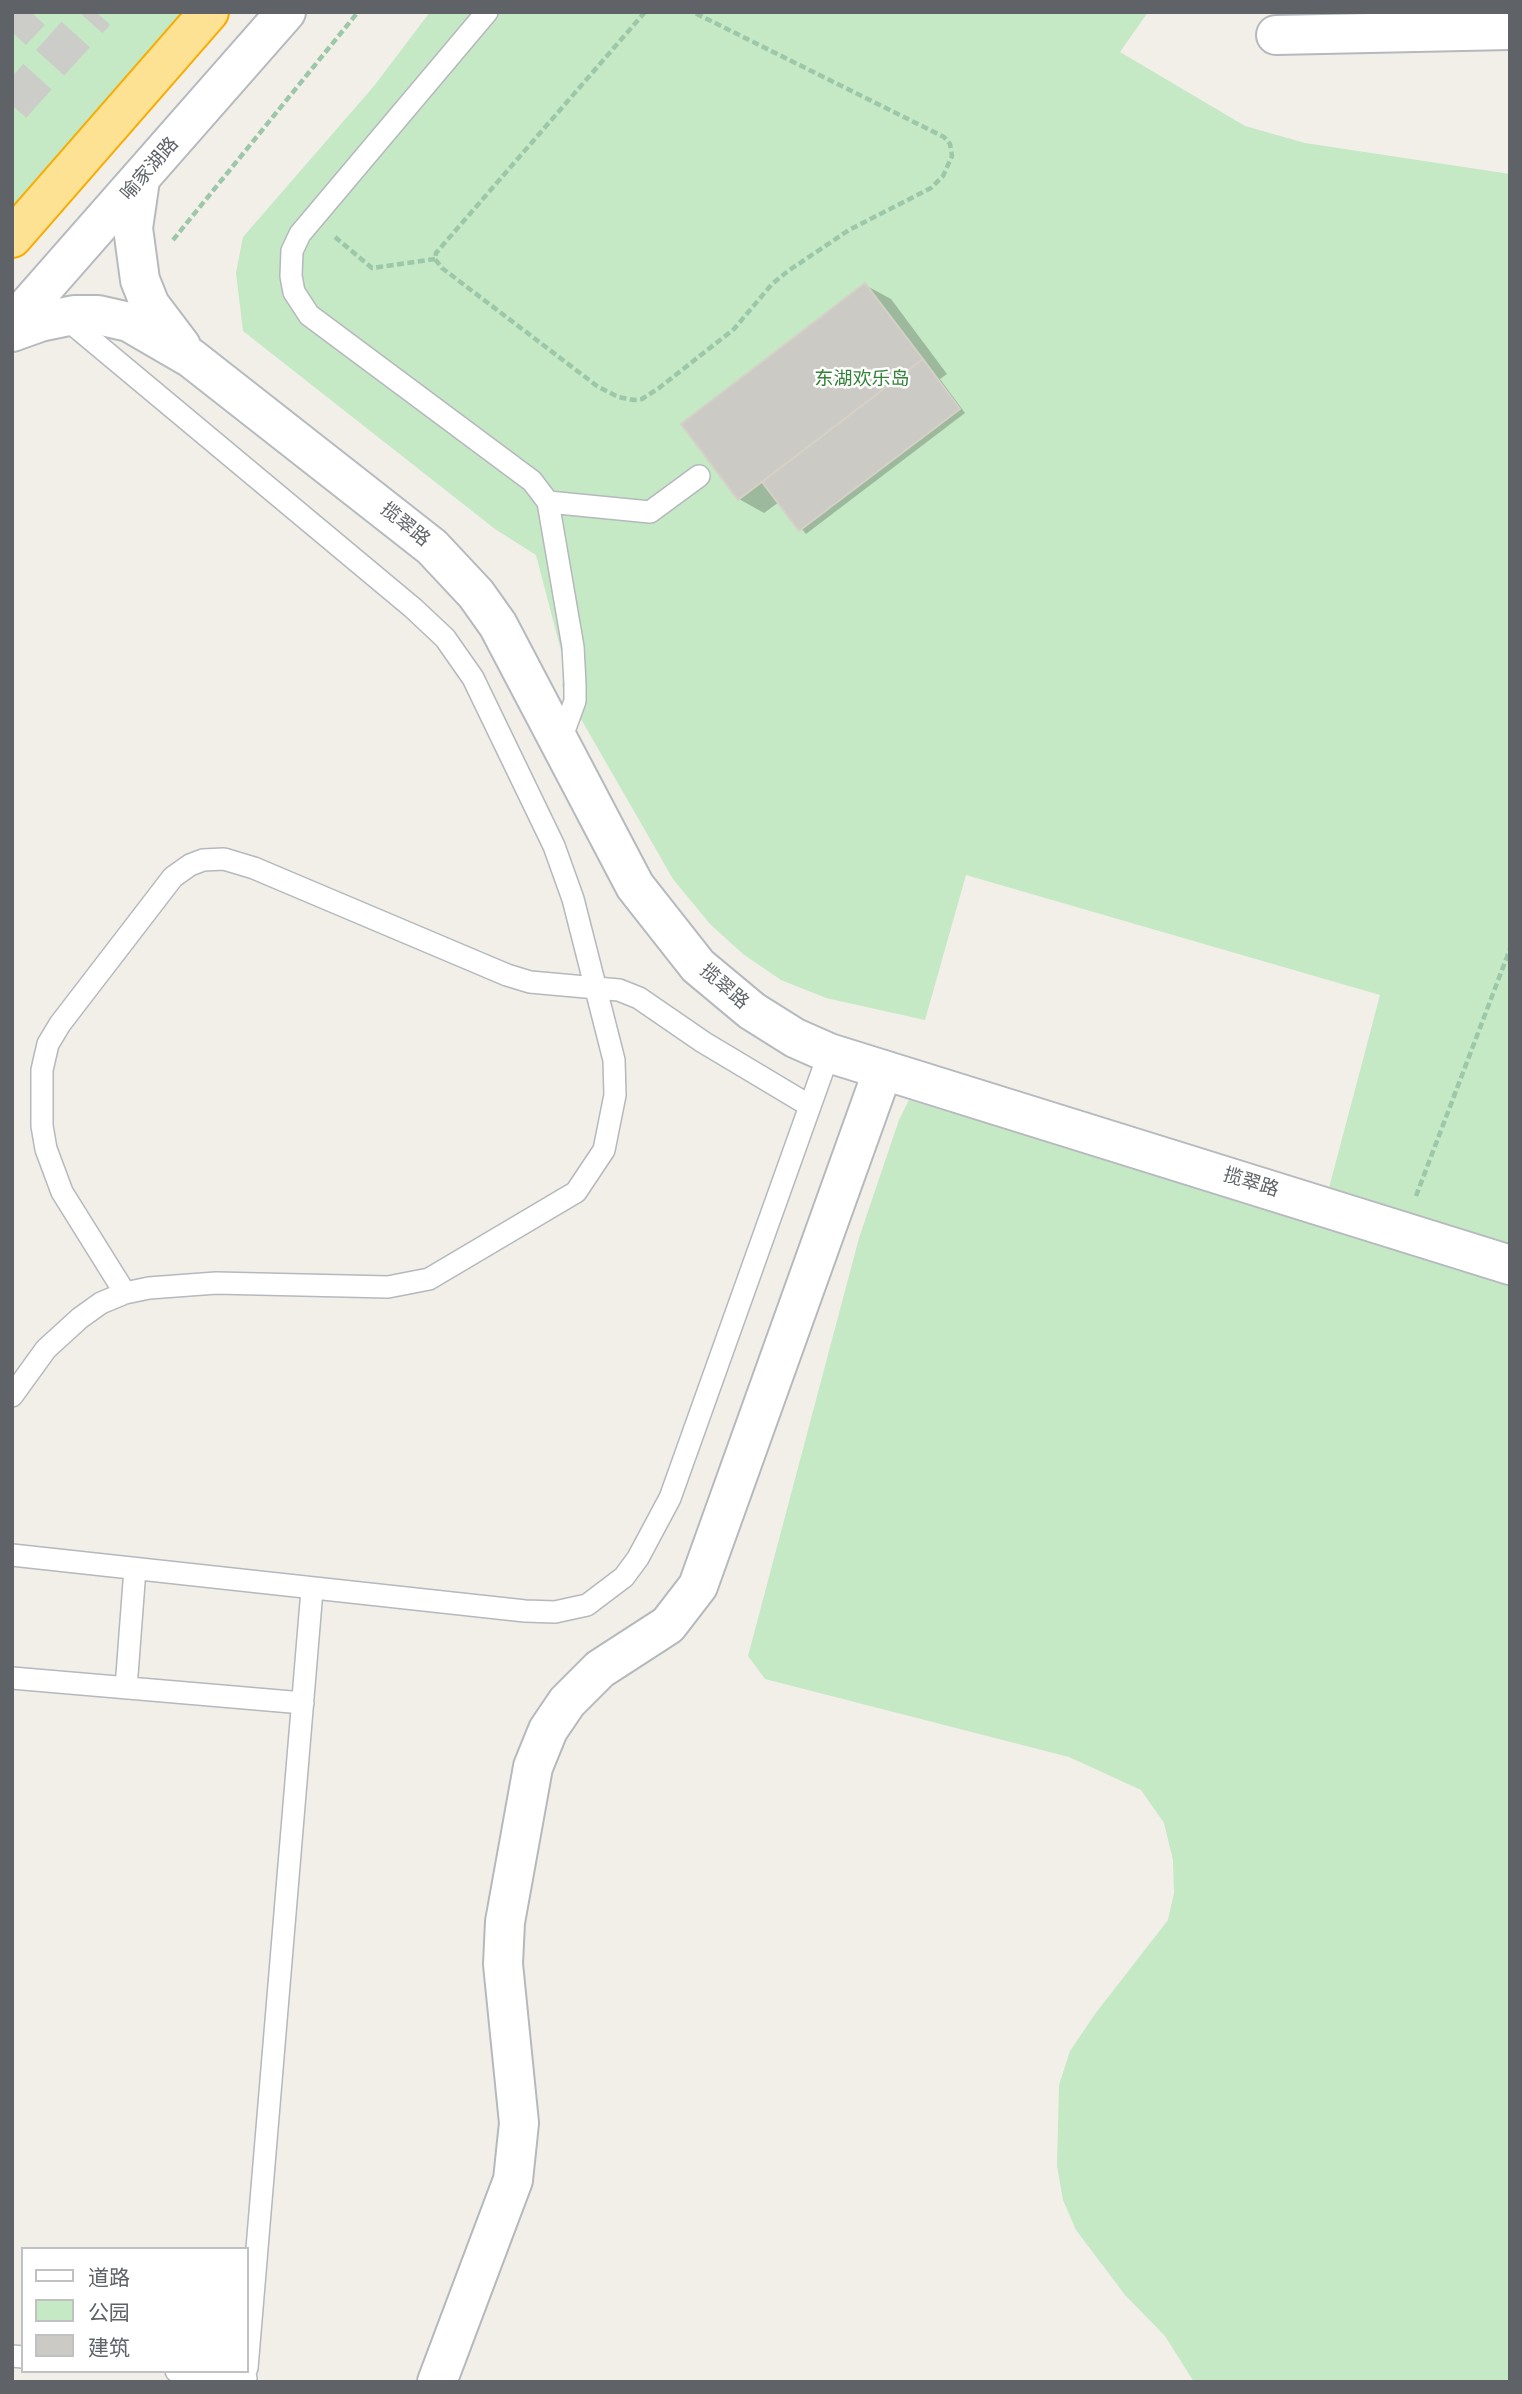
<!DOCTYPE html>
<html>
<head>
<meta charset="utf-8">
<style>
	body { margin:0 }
	#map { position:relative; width:1522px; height:2394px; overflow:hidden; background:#f1efe8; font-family:"Fira Sans Condensed","Noto Sans SC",sans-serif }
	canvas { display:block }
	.frame { position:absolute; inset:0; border:14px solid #5f6368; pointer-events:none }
	.legend { position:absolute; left:21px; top:2247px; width:228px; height:126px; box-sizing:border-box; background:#fff; border:2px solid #bfc1c3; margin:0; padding:9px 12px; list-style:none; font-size:21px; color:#5f6368 }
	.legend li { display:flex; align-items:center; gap:14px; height:35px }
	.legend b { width:35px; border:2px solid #bfc1c3 }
</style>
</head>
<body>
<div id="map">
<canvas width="1522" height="2394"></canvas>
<div class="frame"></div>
<ul class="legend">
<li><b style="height:9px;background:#fff"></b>道路</li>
<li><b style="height:19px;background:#c5e8c5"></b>公园</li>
<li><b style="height:19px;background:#cccac5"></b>建筑</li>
</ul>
</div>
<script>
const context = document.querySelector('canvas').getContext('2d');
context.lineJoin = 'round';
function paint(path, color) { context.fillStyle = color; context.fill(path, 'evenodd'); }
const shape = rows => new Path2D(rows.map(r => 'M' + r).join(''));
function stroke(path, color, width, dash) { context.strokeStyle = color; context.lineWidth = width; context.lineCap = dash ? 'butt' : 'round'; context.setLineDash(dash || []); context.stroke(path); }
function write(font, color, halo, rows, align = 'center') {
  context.font = font + ' "Fira Sans Condensed","Noto Sans SC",sans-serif'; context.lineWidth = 5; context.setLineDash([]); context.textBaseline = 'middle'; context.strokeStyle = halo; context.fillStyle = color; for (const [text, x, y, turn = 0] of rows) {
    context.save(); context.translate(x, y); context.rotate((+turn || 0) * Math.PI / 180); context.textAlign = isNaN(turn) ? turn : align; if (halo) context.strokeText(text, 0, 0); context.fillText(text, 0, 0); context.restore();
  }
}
paint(shape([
	[12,12,186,12,12,209],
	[430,12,1148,12,1120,52,1245,126,1305,143,1510,174,1510,2382,1194,2382,1165,2336,1125,2295,1076,2230,1063,2200,1057,2166,1059,2085,1070,2051,1095,2014,1168,1920,1174,1893,1173,1860,1164,1823,1141,1790,1069,1757,765,1679,748,1656,859,1238,899,1120,909,1100,1320,1222,1380,995,966,875,925,1020,826,998,781,980,743,954,710,924,673,879,562,686,565,666,536,555,495,529,243,331,236,273,243,237,374,86]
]), '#c5e8c5');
paint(shape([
	[865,285,891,299,947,374,940,379,965,413,806,534,779,502,764,513,739,499]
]), '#0003');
const building = shape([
	[865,283,923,359,738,500,681,424,865,283],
	[923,359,960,409,799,531,762,482,923,359]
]);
paint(building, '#cccac5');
stroke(building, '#d6d1c6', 2);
stroke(shape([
	[12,32,31,12],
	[12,105,96,12]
]), '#ccccc8', 38, [38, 19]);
const lane = shape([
	[487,12,300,234,292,251,291,276,294,292,309,315,532,481,548,502,573,647,575,684,575,701,560,742],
	[548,502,650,512,699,476],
	[125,1293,62,1192,46,1149,42,1126,42,1070,48,1044,60,1024,173,877,190,865,203,860,224,859,254,868,507,975,530,982,619,990,639,998,703,1042,810,1106],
	[12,1396,46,1349,80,1318,101,1303,125,1293,149,1288,216,1283,388,1287,429,1279,576,1192,604,1150,615,1095,614,1060,573,899,554,846,473,678,445,638,413,608,64,317],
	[12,1555,525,1611,555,1612,587,1605,624,1577,638,1558,670,1498,829,1053],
	[12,1678,303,1703],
	[126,1688,135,1569],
	[12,2356,23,2357],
	[247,2368,312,1590],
	[176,2371,246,2378]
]);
const street = shape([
	[1276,35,1510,30],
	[437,2382,513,2180,519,2123,503,1964,505,1922,533,1767,548,1730,567,1702,600,1669,668,1625,698,1586,883,1070]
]);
const secondary = shape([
	[140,180,133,228,140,280,150,305,181,346],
	[12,324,286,12],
	[12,332,40,322,74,315,98,315,129,322,191,358,432,547,476,594,498,625,635,886,698,966,752,1011,795,1038,829,1053,1510,1265]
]);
const highway = shape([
	[12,238,209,12]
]);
stroke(lane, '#b5b8bc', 24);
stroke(street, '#b5b8bc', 42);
stroke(secondary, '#b6babf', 42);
stroke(highway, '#f9ab00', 42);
stroke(shape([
	[645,12,436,253,435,259,442,268,597,386,618,397,634,400,642,399,659,388,734,329,772,284,788,271,849,230,931,188,943,176,952,156,950,144,944,137,693,12],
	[335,237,372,268,435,259],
	[173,240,358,12],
	[1416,1196,1510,949]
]), '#9cc7a9', 4.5, [7, 3.5]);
stroke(lane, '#fff', 21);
stroke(street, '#fff', 38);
stroke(secondary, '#fff', 38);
stroke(highway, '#fde293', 38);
write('19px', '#5f6368', '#fff', [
	["喻家湖路",150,169,-49],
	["揽翠路",405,525,39],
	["揽翠路",724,987,41],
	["揽翠路",1251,1183,17]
]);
write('19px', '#348238', '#fff', [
	["东湖欢乐岛",862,380]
]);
</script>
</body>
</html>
